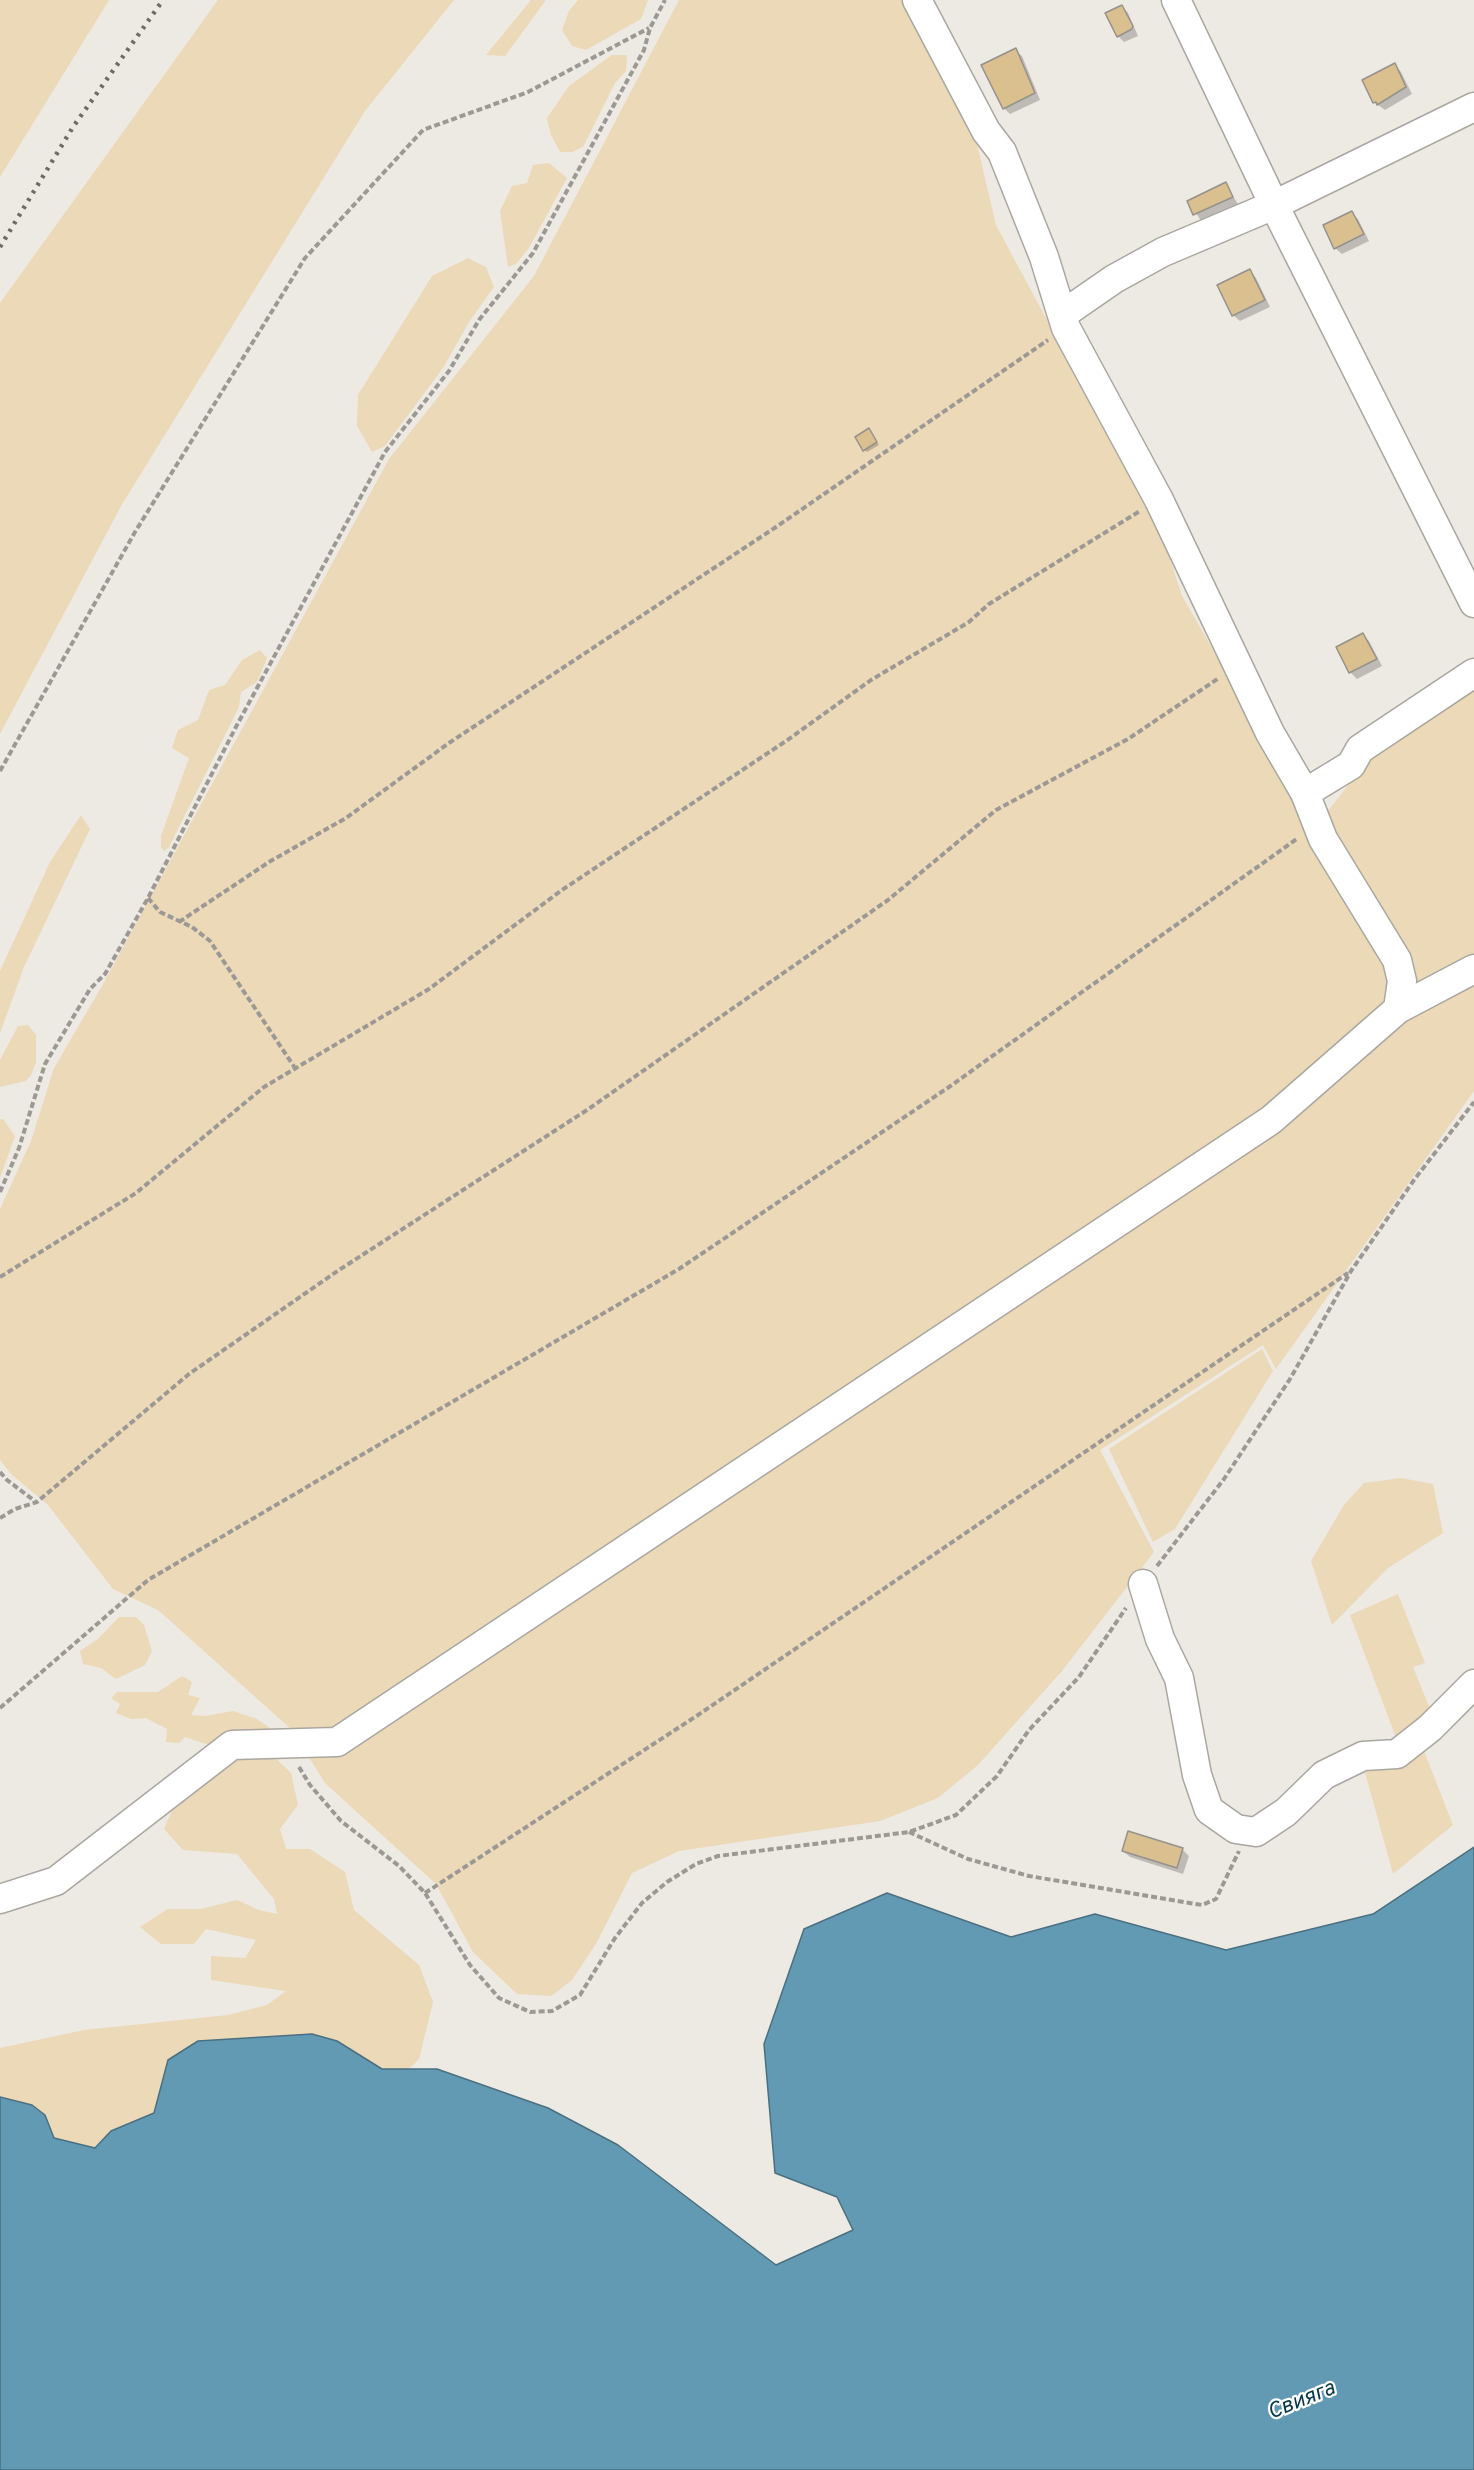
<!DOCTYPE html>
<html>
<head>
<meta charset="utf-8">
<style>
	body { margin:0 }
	canvas { display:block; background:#ede9e3 }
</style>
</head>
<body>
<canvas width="1474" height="2470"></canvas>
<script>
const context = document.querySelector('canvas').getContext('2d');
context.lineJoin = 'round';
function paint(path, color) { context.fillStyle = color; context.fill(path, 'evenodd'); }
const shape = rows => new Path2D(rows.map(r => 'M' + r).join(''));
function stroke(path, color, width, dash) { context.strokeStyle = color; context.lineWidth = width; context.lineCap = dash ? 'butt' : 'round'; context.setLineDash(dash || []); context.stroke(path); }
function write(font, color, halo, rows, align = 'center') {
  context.font = font + ' Overpass,sans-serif'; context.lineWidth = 4.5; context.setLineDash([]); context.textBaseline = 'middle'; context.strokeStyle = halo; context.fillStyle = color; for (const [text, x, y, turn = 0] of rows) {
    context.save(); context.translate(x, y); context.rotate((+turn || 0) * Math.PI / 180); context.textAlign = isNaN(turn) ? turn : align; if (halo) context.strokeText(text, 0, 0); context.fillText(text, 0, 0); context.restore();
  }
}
paint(shape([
	[0,0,109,0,0,177],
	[218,0,454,0,365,111,121,506,0,734,0,303],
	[531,0,546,0,505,56,486,55],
	[578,0,648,0,641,19,586,50,572,46,562,30,569,11],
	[679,0,917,0,965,93,996,225,1048,322,1111,424,1151,500,1182,596,1315,827,1370,758,1474,689,1474,1091,1276,1369,1263,1345,1100,1450,1154,1552,1062,1671,978,1765,938,1798,880,1821,679,1851,632,1873,597,1942,572,1980,551,1996,517,1994,473,1952,436,1884,325,1783,291,1729,158,1610,113,1589,48,1505,11,1474,0,1460,0,1209,31,1141,54,1068,102,986,389,459,534,276],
	[612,55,627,55,626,71,615,83,583,147,572,152,560,152,551,135,547,118,569,86],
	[549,163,567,178,529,248,516,264,508,267,500,211,512,186,527,183,533,165],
	[468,258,486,267,494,287,469,322,443,368,385,446,372,452,357,426,358,395,432,276],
	[260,650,267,658,257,682,241,692,239,707,169,847,164,851,161,847,161,836,189,758,172,748,178,730,198,720,209,690,225,685,242,660],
	[81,815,90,829,24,967,0,1033,0,971,50,862],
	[28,1025,36,1035,36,1062,31,1075,26,1081,0,1087,0,1060,18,1026],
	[0,1119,3,1119,15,1136,0,1178],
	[1262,1349,1273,1371,1175,1529,1153,1542,1109,1449],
	[1401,1478,1433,1484,1443,1533,1388,1568,1332,1625,1311,1561,1344,1505,1364,1483],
	[1398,1594,1425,1663,1413,1667,1433,1716,1398,1743,1350,1615],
	[119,1617,136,1617,144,1625,152,1651,145,1665,116,1679,101,1668,83,1664,80,1651,98,1639],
	[182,1676,192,1682,188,1695,200,1698,191,1715,205,1716,233,1711,257,1719,269,1727,267,1733,212,1746,185,1737,179,1743,166,1742,167,1729,146,1718,131,1719,116,1713,120,1704,111,1698,117,1692,158,1692],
	[1422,1746,1453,1825,1393,1874,1363,1765],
	[268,1751,291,1773,298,1805,280,1829,286,1849,310,1849,345,1872,354,1910,419,1965,433,2002,419,2059,407,2071,382,2069,337,2041,312,2034,198,2041,168,2060,154,2113,111,2131,95,2148,53,2138,44,2115,31,2105,0,2097,0,2048,84,2030,228,2015,267,2005,286,1991,211,1980,211,1956,245,1958,256,1940,206,1929,194,1944,161,1944,140,1927,168,1909,201,1909,237,1900,259,1910,277,1914,274,1899,237,1854,183,1850,164,1829,178,1797,240,1754]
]), '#ecd9b8');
const water = shape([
	[1474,1847,1474,2470,0,2470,0,2097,32,2105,45,2115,54,2138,95,2148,111,2131,154,2113,168,2060,198,2041,312,2034,337,2041,382,2069,437,2069,548,2108,618,2145,776,2265,853,2230,837,2197,775,2173,764,2044,804,1929,887,1893,1011,1937,1095,1914,1226,1950,1373,1914,1474,1847]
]);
paint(water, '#629ab3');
stroke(water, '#4a7081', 1.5);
paint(shape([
	[1122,6,1128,13,1138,36,1124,42,1118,36],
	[1015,50,1022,56,1040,100,1010,114,1004,108],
	[1395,65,1401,72,1412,94,1385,110,1374,102],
	[1225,184,1238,204,1201,221,1189,202],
	[1352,213,1358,219,1369,241,1342,254,1335,248],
	[1250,271,1256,278,1270,307,1240,321,1233,315],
	[871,433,879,445,867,452,865,450],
	[1363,635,1369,641,1382,666,1357,679,1350,672],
	[1182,1849,1189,1856,1183,1874,1130,1857,1123,1851]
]), '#0003');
const building = shape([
	[1122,5,1133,26,1132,29,1117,37,1105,13,1122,5],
	[1016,48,1035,93,1003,109,981,65,1016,48],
	[1395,63,1406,87,1377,105,1376,102,1373,103,1362,80,1395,63],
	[1226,182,1233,197,1193,215,1187,201,1226,182],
	[1352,211,1364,234,1334,249,1323,225,1352,211],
	[1250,269,1265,300,1232,316,1217,285,1250,269],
	[869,428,877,442,863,451,855,437,869,428],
	[1363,633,1377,659,1349,673,1336,647,1363,633],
	[1128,1831,1183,1848,1177,1868,1122,1851,1128,1831]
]);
paint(building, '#dabf8f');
stroke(building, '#95918c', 1.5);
const minor = shape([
	[917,0,986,131,1002,152,1044,257,1066,328,1159,500,1270,733,1305,793,1351,765,1360,749,1474,673],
	[1176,0,1274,205,1474,603],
	[1062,315,1114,279,1163,252,1274,205,1474,107],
	[1305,793,1323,839,1397,960,1402,981,1398,1009],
	[1143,1584,1160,1639,1179,1678,1197,1775,1209,1810,1236,1829,1256,1832,1286,1812,1324,1775,1363,1756,1397,1754,1430,1728,1474,1684],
	[0,1899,56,1881,232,1745,337,1742,1271,1120,1398,1009,1474,969]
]);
stroke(minor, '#aaa7a1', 31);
stroke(shape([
	[0,771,135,532,305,258,423,130,528,92,649,28],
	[148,898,160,912,192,927,210,941,295,1068],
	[179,922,269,862,346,818,449,743,776,527,1048,340],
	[0,1192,19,1148,45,1064,90,989,105,974,148,898,237,725,385,452,449,371,479,320,533,253,644,50,650,28,665,0],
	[0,1277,136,1193,264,1087,429,989,562,890,786,741,871,680,969,622,989,604,1140,511],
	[0,1472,7,1480,36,1502],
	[0,1518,15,1509,37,1502,189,1374,339,1270,587,1110,888,900,996,810,1128,739,1219,678],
	[1157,1566,1224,1479,1290,1379,1351,1271,1414,1180,1474,1102],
	[0,1708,148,1580,679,1269,949,1087,1298,838],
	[299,1767,310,1785,341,1821,399,1866,425,1893,470,1965,499,1998,530,2012,552,2011,580,1995,615,1938,642,1903,667,1882,696,1864,718,1856,909,1832,956,1815,997,1776,1029,1730,1079,1677,1126,1608],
	[909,1832,968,1859,1029,1876,1202,1905,1216,1899,1239,1851],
	[425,1893,698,1715,1348,1273]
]), '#9c9995', 4, [6, 3]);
stroke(minor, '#fff', 28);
stroke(shape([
	[0,247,73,127,163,0]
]), '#6e6b67', 4.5, [3, 6]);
write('italic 22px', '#05394c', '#fff', [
	["Свияга",1302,2402,-22]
]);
</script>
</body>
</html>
